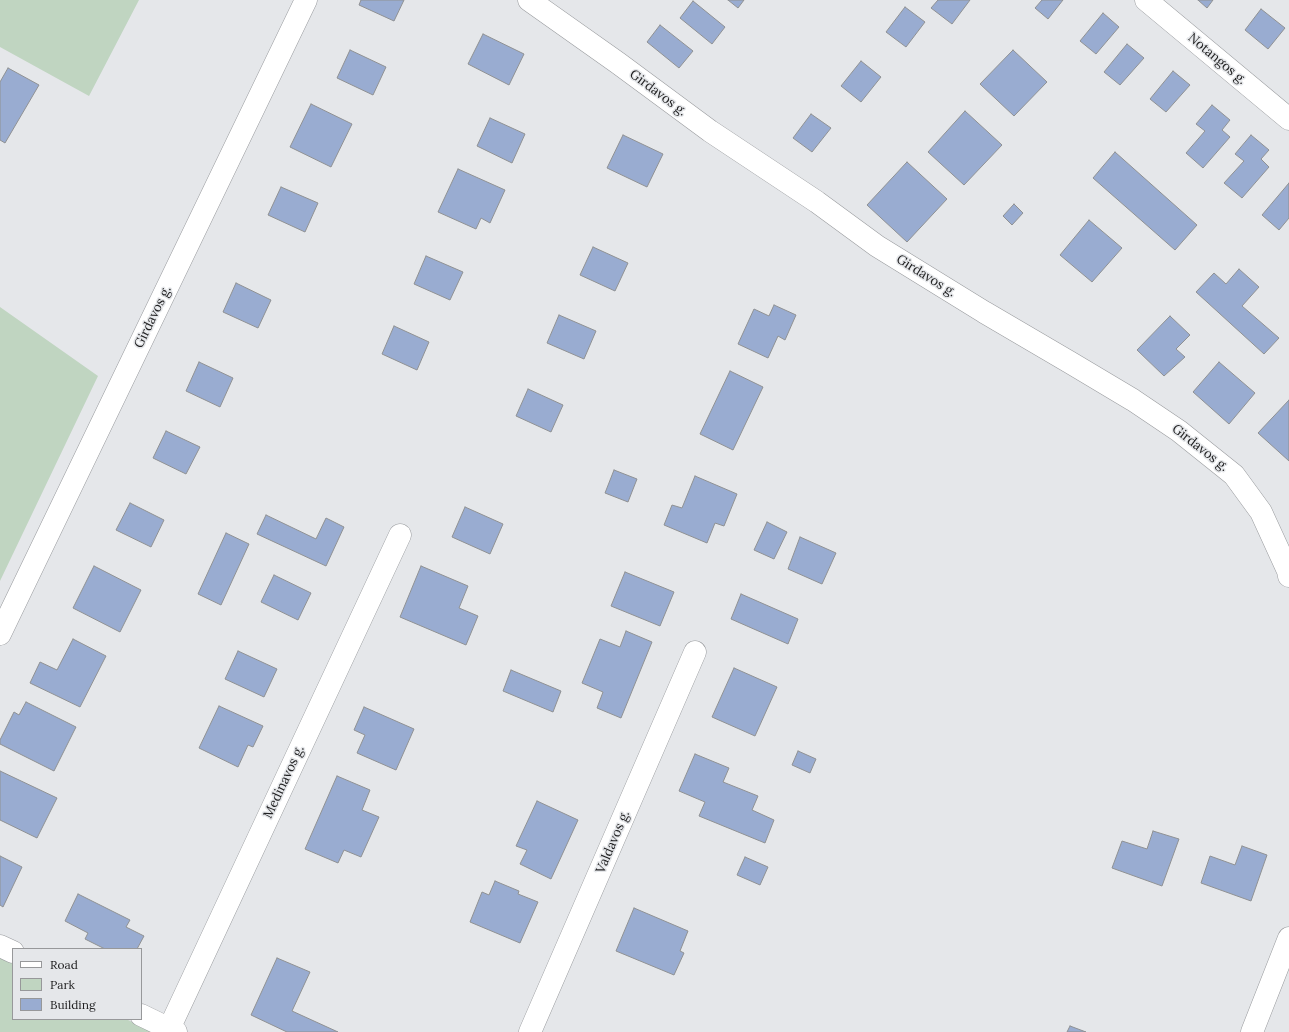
<!DOCTYPE html>
<html>
<head>
<meta charset="utf-8">
<style>
	body { margin:0 }
	#map { position:relative; width:1289px; height:1032px; overflow:hidden; background:#e5e7ea; font-family:Lora,serif }
	canvas { display:block }
	.legend { position:absolute; left:12px; top:948px; width:130px; height:72px; box-sizing:border-box; background:#e5e7ea; border:1px solid #97989a; margin:0; padding:5px 7px; list-style:none; font-size:12px; color:#212122 }
	.legend li { display:flex; align-items:center; gap:8px; height:20px }
	.legend b { width:20px; border:1px solid #97989a }
</style>
</head>
<body>
<div id="map">
<canvas width="1289" height="1032"></canvas>
<ul class="legend">
<li><b style="height:5px;background:#fff"></b>Road</li>
<li><b style="height:11px;background:#c0d5c1"></b>Park</li>
<li><b style="height:11px;background:#99acd1"></b>Building</li>
</ul>
</div>
<script>
const context = document.querySelector('canvas').getContext('2d');
context.lineJoin = 'round';
function paint(path, color) { context.fillStyle = color; context.fill(path, 'evenodd'); }
const shape = rows => new Path2D(rows.map(r => 'M' + r).join(''));
function stroke(path, color, width, dash) { context.strokeStyle = color; context.lineWidth = width; context.lineCap = dash ? 'butt' : 'round'; context.setLineDash(dash || []); context.stroke(path); }
function write(font, color, halo, rows, align = 'center') {
  context.font = font + ' Lora,serif'; context.lineWidth = 3; context.setLineDash([]); context.textBaseline = 'middle'; context.strokeStyle = halo; context.fillStyle = color; for (const [text, x, y, turn = 0] of rows) {
    context.save(); context.translate(x, y); context.rotate((+turn || 0) * Math.PI / 180); context.textAlign = isNaN(turn) ? turn : align; if (halo) context.strokeText(text, 0, 0); context.fillText(text, 0, 0); context.restore();
  }
}
paint(shape([
	[0,0,139,0,89,96,0,47],
	[0,307,98,376,0,581],
	[0,957,13,964,13,1019,126,1019,153,1032,0,1032]
]), '#c0d5c1');
const building = shape([
	[361,0,404,0,394,21,359,5,361,0],
	[728,0,744,0,738,8,728,0],
	[938,0,970,0,952,24,931,8,938,0],
	[1042,0,1063,0,1048,19,1035,8,1042,0],
	[1198,0,1213,0,1207,8,1198,0],
	[693,1,725,27,712,44,680,18,693,1],
	[905,7,925,22,906,47,886,32,905,7],
	[1261,9,1285,28,1268,49,1245,30,1261,9],
	[1103,13,1119,27,1096,54,1080,41,1103,13],
	[660,25,693,51,679,68,647,42,660,25],
	[483,34,524,54,509,85,468,64,483,34],
	[1127,44,1144,58,1120,85,1104,72,1127,44],
	[350,50,386,67,373,95,337,78,350,50],
	[1013,50,1047,82,1014,116,980,84,1013,50],
	[861,61,881,77,861,102,841,86,861,61],
	[8,68,39,85,5,143,0,140,0,82,8,68],
	[1173,71,1190,85,1166,112,1150,99,1173,71],
	[311,104,352,124,331,167,290,147,311,104],
	[1212,105,1230,120,1222,130,1230,137,1203,168,1186,153,1205,131,1196,124,1212,105],
	[965,111,1002,145,964,185,928,152,965,111],
	[811,114,831,128,812,152,793,138,811,114],
	[490,118,525,134,512,163,477,146,490,118],
	[623,135,663,154,647,187,607,168,623,135],
	[1251,135,1269,150,1261,159,1269,167,1242,198,1224,183,1244,161,1235,154,1251,135],
	[1115,152,1197,225,1175,250,1093,178,1115,152],
	[907,162,947,199,907,242,867,205,907,162],
	[458,169,505,190,490,223,481,218,476,229,438,212,458,169],
	[1289,183,1289,218,1279,230,1262,215,1289,183],
	[281,187,318,203,305,232,268,215,281,187],
	[1014,204,1023,213,1012,225,1003,216,1014,204],
	[1089,220,1122,248,1092,282,1060,255,1089,220],
	[593,247,628,263,615,291,580,275,593,247],
	[426,256,463,272,450,300,414,284,426,256],
	[1239,269,1259,287,1242,306,1279,338,1264,354,1196,292,1214,273,1226,284,1239,269],
	[236,283,271,300,258,328,223,312,236,283],
	[774,305,796,315,785,340,778,336,768,358,738,344,754,309,769,316,774,305],
	[559,315,596,331,584,359,547,343,559,315],
	[1170,316,1190,335,1176,349,1185,357,1164,376,1137,350,1170,316],
	[394,326,429,342,417,370,382,354,394,326],
	[199,362,233,378,220,407,186,391,199,362],
	[1219,362,1255,393,1229,424,1193,392,1219,362],
	[730,371,763,387,733,450,700,434,730,371],
	[528,389,563,405,551,432,516,416,528,389],
	[1289,400,1289,461,1258,433,1289,400],
	[166,431,200,447,186,474,153,458,166,431],
	[614,470,637,479,628,502,605,493,614,470],
	[695,476,737,494,724,526,715,523,707,543,664,525,672,505,682,508,695,476],
	[130,503,164,520,151,547,116,530,130,503],
	[465,507,503,524,490,554,452,537,465,507],
	[266,515,316,539,326,518,344,527,326,566,257,534,266,515],
	[767,522,787,532,774,559,754,550,767,522],
	[226,533,249,544,221,605,198,594,226,533],
	[800,537,836,553,822,584,788,569,800,537],
	[94,566,141,590,120,632,73,608,94,566],
	[421,566,468,586,459,608,478,616,466,645,400,617,421,566],
	[625,572,674,592,660,626,611,606,625,572],
	[274,575,311,593,298,620,261,602,274,575],
	[741,594,798,619,788,644,731,619,741,594],
	[626,631,652,642,621,718,597,708,603,692,582,683,600,639,620,647,626,631],
	[73,639,106,656,80,707,30,683,40,662,57,670,73,639],
	[238,651,277,669,264,697,225,679,238,651],
	[734,668,777,687,755,736,712,717,734,668],
	[511,670,561,691,553,712,503,691,511,670],
	[26,702,76,727,54,771,0,744,0,740,14,712,19,715,26,702],
	[219,706,263,726,253,747,248,745,238,767,199,748,219,706],
	[364,707,414,729,396,770,357,753,365,735,354,730,364,707],
	[798,751,816,759,810,773,792,765,798,751],
	[695,754,729,768,723,782,758,796,752,810,774,820,765,843,699,816,705,802,679,791,695,754],
	[0,771,57,798,37,838,0,820,0,771],
	[337,776,370,790,362,810,379,817,361,857,344,850,338,863,305,849,337,776],
	[537,801,578,820,551,879,520,864,527,850,516,846,537,801],
	[1153,831,1179,839,1162,886,1112,868,1122,841,1147,849,1153,831],
	[1242,846,1267,855,1251,901,1201,883,1210,856,1235,865,1242,846],
	[0,856,22,867,3,907,0,905,0,856],
	[745,857,768,867,760,885,737,875,745,857],
	[495,881,519,891,518,894,538,902,520,943,470,922,482,892,489,895,495,881],
	[78,894,130,920,126,927,144,936,137,949,105,949,85,939,88,933,65,921,78,894],
	[634,908,688,931,680,951,684,953,674,975,616,951,634,908],
	[277,958,310,972,292,1011,338,1032,287,1032,251,1015,277,958],
	[1070,1026,1086,1032,1067,1032,1070,1026]
]);
paint(building, '#99acd1');
stroke(building, '#8f9193', 1);
const minor = shape([
	[529,0,618,63,710,131,817,202,877,246,984,312,1071,363,1133,400,1179,431,1234,475,1261,512,1288,571,1289,576],
	[1146,0,1289,119],
	[0,634,306,0],
	[0,946,13,952],
	[141,1015,176,1032],
	[169,1029,400,535],
	[530,1032,695,652]
]);
const secondary = shape([
	[1252,1032,1289,938]
]);
stroke(minor, '#999b9e', 23);
stroke(secondary, '#999b9e', 23);
stroke(minor, '#fff', 22);
stroke(secondary, '#fff', 22);
write('13px', '#212122', '#e5e7ea', [
	["Notangos g.",1217,59,40],
	["Girdavos g.",658,93,37],
	["Girdavos g.",926,276,32],
	["Girdavos g.",153,317,-64],
	["Girdavos g.",1200,448,38],
	["Medinavos g.",284,782,-65],
	["Valdavos g.",613,842,-67]
]);
</script>
</body>
</html>
